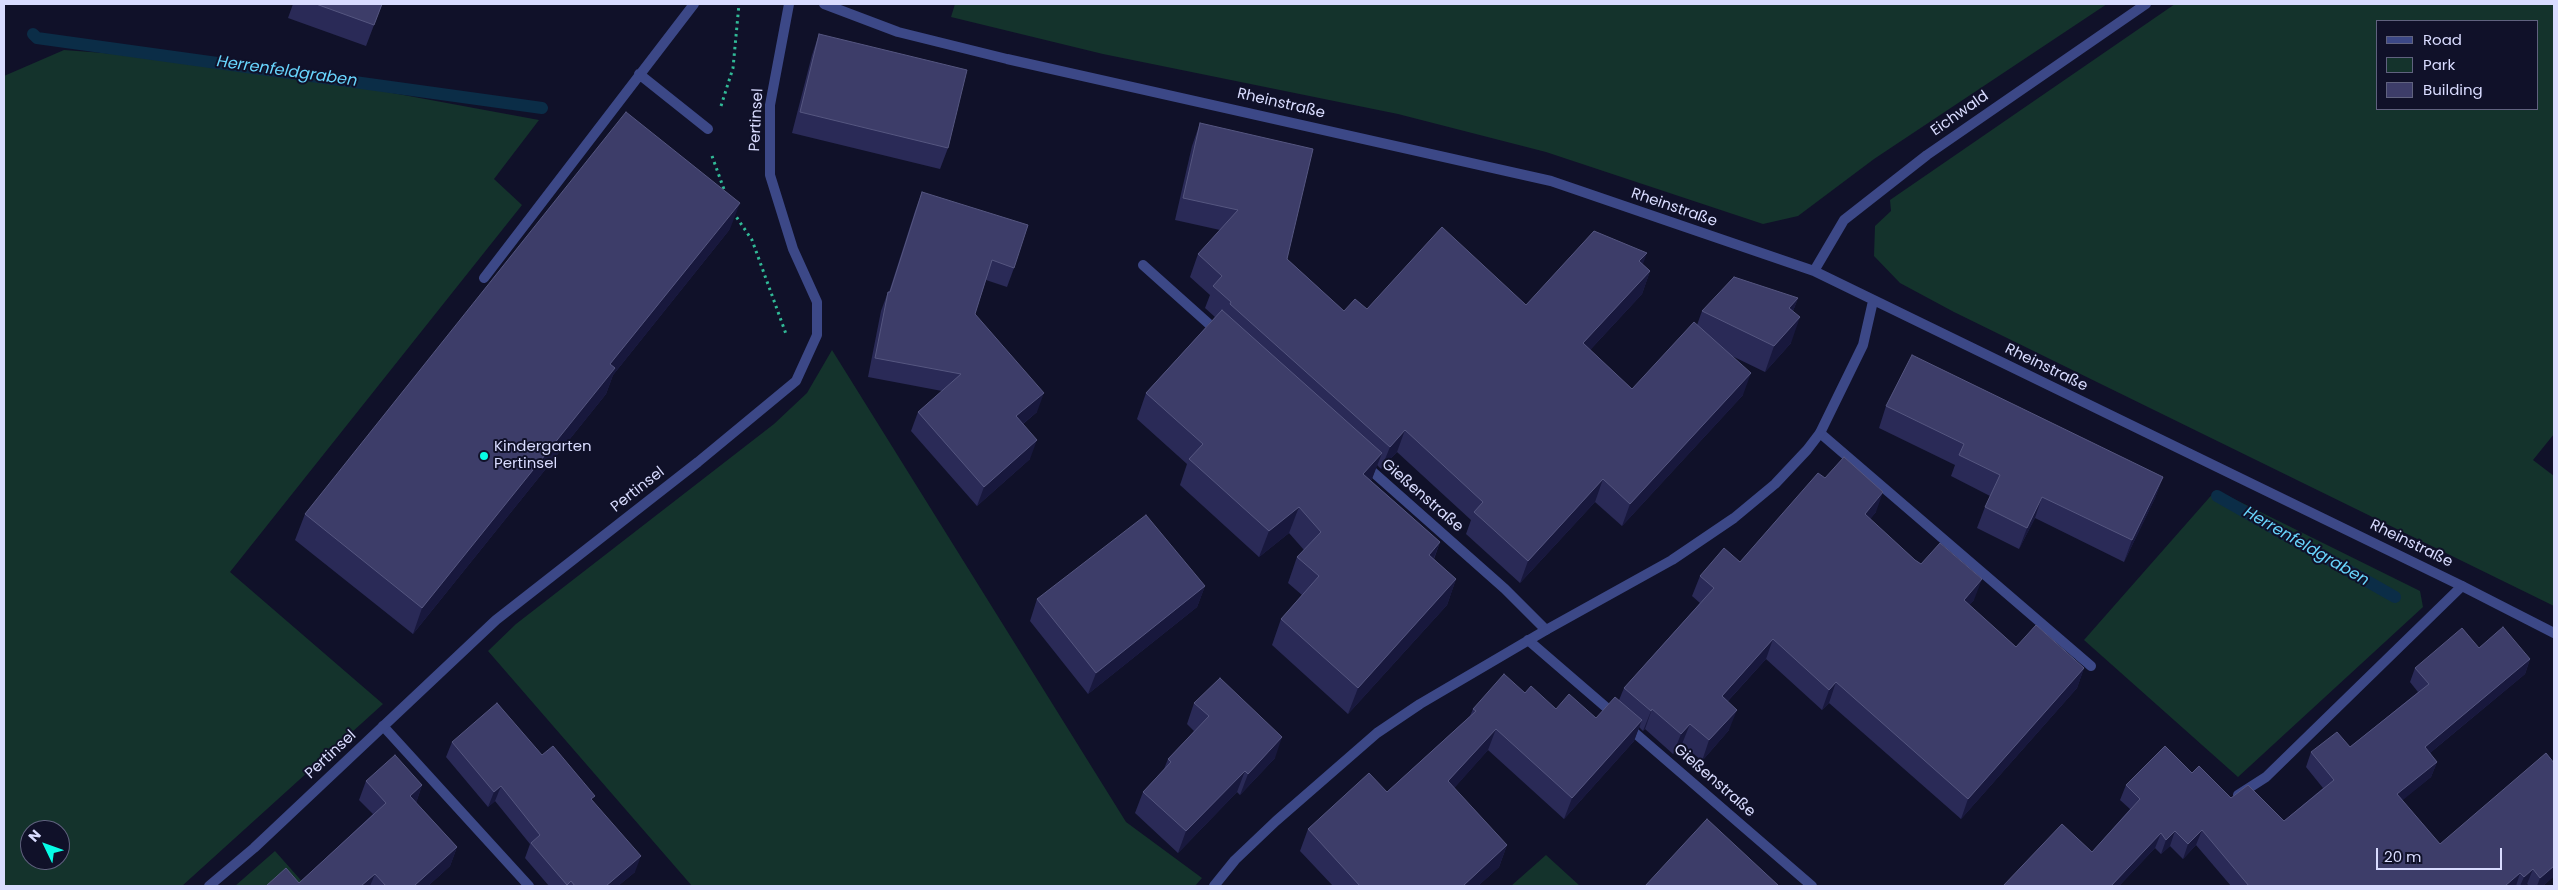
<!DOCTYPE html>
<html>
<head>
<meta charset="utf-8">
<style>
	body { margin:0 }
	#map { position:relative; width:2558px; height:890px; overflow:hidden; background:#101129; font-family:Poppins,sans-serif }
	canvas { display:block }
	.frame { position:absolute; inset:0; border:5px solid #d9dcff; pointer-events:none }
	.legend { position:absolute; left:2376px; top:20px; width:162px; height:90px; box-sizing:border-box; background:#101129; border:1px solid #60627f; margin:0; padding:6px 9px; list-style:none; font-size:15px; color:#d9dcff }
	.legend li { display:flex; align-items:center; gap:10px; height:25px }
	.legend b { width:25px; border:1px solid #60627f }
	.north { position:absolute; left:20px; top:820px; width:50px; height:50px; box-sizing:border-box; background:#101129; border:1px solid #60627f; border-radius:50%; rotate:312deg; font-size:14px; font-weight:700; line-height:20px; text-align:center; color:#d9dcff }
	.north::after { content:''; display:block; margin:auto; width:18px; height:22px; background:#07fce6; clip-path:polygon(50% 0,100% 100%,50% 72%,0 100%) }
	.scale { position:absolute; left:2376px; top:848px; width:126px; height:22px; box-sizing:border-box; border:2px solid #d9dcff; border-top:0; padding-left:6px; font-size:15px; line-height:18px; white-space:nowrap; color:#d9dcff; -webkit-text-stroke:4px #101129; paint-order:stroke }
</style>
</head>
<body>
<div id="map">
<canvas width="2558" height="890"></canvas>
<div class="frame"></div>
<ul class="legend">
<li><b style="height:6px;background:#3c4887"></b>Road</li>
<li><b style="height:14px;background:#14332c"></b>Park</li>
<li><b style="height:14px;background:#3d3d69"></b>Building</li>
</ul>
<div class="north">N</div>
<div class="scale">20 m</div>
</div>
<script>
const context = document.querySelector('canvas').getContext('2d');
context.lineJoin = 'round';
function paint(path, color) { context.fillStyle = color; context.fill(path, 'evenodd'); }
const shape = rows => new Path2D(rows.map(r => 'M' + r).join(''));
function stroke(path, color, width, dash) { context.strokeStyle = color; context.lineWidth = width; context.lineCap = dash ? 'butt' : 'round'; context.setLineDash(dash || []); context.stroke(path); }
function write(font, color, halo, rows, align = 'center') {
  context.font = font + ' Poppins,sans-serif'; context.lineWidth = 4; context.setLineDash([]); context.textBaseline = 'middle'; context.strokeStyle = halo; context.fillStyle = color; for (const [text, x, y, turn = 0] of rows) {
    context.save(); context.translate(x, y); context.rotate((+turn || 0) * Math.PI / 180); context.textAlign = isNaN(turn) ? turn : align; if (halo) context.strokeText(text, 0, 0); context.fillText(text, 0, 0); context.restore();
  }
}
paint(shape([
	[955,4,2107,4,1874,159,1798,216,1763,224,1546,152,1398,114,1103,54,951,17],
	[2175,4,2554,4,2554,434,2533,460,2554,476,2554,606,1954,312,1900,283,1874,256,1875,226,1891,211,1890,200],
	[2377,21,2537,21,2537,109,2377,109],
	[64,50,130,55,333,82,539,120,494,179,522,205,230,572,383,704,182,886,4,886,4,76],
	[30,830,60,830,60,860,30,860],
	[832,350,1126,822,1202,878,1195,886,692,886,488,651,516,624,774,424,807,393],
	[2216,490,2420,591,2423,607,2238,777,2084,640],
	[275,851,306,886,235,886],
	[1546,855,1580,886,1511,886]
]), '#14332c');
stroke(shape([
	[33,34,37,38,542,108],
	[2217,496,2395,597]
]), '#0b2d47', 12);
stroke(shape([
	[721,106,733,68,739,4],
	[712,156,726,195],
	[733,212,752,240,786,334]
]), '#31ba97', 3, [2.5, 4]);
stroke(shape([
	[639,74,708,129],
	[1143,265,1219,333],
	[484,278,694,4],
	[1820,433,2091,666],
	[1365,465,1505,589,1546,630],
	[1528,640,1615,715],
	[383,726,529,886],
	[1628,727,1812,886],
	[2238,795,2266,777,2462,586]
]), '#3c4887', 10);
stroke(shape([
	[824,4,898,32,1007,59,1551,181,1814,271,2462,586,2554,633],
	[1814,271,1844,220,1927,155,2146,4],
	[209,886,254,848,496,620,698,462,796,381,817,335,817,302,793,249,770,175,770,105,789,4],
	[1214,886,1235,860,1276,821,1377,733,1420,704,1546,630,1672,560,1734,518,1775,484,1807,450,1820,433,1863,345,1873,301]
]), '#3c4887', 10);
paint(shape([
	[293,4,382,4,366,46,288,18],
	[819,34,948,148,940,169,792,133,812,55],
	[1200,123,1287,259,1344,311,1526,305,1642,264,1650,271,1642,294,1590,350,1632,389,1697,325,1702,311,1798,298,1793,311,1791,343,1765,372,1732,356,1743,395,1622,526,1595,502,1520,583,1466,534,1471,520,1397,452,1381,469,1377,465,1371,481,1440,542,1434,559,1456,579,1447,605,1348,714,1272,645,1281,619,1302,595,1288,583,1297,557,1304,550,1289,533,1259,557,1180,485,1187,464,1137,419,1146,393,1215,317,1205,308,1210,295,1190,277,1198,254,1220,230,1175,220,1192,146],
	[922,192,1014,268,1007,287,986,280,975,314,1037,412,1023,424,1030,459,977,506,911,431,918,412,942,391,868,377,881,311,888,292,889,292,915,211],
	[730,229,613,375,606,394,413,634,295,540,305,514],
	[1886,406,2163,477,2155,498,2124,562,2035,518,2019,549,1977,528,1985,507,1990,496,1951,476,1955,465,1879,428],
	[1825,478,1876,512,1870,519,1915,560,1974,600,1969,605,2016,647,2084,668,2077,688,1961,819,1829,703,1822,710,1766,659,1728,701,1729,730,1702,761,1682,744,1673,754,1645,729,1643,731,1639,727,1634,741,1564,819,1488,750,1454,788,1507,845,1499,867,1478,886,1333,886,1300,851,1308,829,1387,792,1470,716,1473,709,1525,693,1556,709,1596,718,1619,700,1624,688,1700,603,1692,596,1700,576,1740,562],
	[1205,586,1197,607,1088,694,1030,621,1037,599],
	[2479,648,2530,659,2525,674,2430,753,2437,762,2431,777,2402,800,2440,844,2554,763,2554,876,2543,886,2529,886,2527,884,2524,886,2231,886,2196,845,2183,859,2170,846,2161,854,2155,848,2119,886,2003,886,2092,852,2130,809,2120,800,2126,785,2192,773,2231,798,2284,821,2323,788,2306,767,2311,752,2350,747,2418,692,2410,682,2415,668],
	[1194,703,1275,758,1240,795,1237,792,1178,853,1135,813,1143,792,1164,769,1168,759,1194,731,1187,724],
	[452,742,542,755,593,802,635,872,618,886,549,886,525,858,530,844,495,801,488,807,446,757],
	[366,781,422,785,416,803,457,847,450,866,428,886,266,886,299,883,373,814,359,800]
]), '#2a2a57');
paint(shape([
	[740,203,730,229,613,375,606,394,413,634,422,608,610,364],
	[1647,253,1639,275,1639,261],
	[1650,271,1642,294,1575,366,1583,343],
	[1798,298,1788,324,1789,308],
	[1800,317,1791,343,1765,372,1774,346],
	[1751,373,1743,395,1622,526,1630,504],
	[1044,393,1037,412,1009,435,1016,416],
	[1405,430,1397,452,1381,469,1390,447],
	[1037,440,1030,459,977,506,984,487],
	[1382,453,1372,479,1354,499,1363,474],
	[2163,477,2155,498,2124,562,2132,540],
	[1603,479,1595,502,1520,583,1528,561],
	[1883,492,1876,512,1857,534,1865,514],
	[2042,497,2035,518,2019,549,2027,528],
	[1299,507,1289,533,1259,557,1269,531],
	[1440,542,1430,568,1429,555],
	[1456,579,1447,605,1348,714,1358,688],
	[1982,579,1974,600,1956,620,1964,600],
	[1205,586,1197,607,1088,694,1096,673],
	[1773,639,1766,659,1714,716,1722,696],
	[2530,659,2525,674,2419,762,2425,747],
	[2084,668,2077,688,1961,819,1968,799],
	[1836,682,1829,703,1822,710,1829,690],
	[1652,709,1645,729,1643,731,1651,711],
	[1737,710,1729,730,1702,761,1709,740],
	[1642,720,1634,741,1564,819,1572,798],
	[1690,724,1682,744,1673,754,1681,734],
	[1496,729,1488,750,1441,803,1448,781],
	[1282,737,1275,758,1240,795,1248,774],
	[2437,762,2431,777,2392,809,2397,794],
	[1245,771,1237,792,1178,853,1186,831],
	[422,785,416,803,410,796],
	[501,786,495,801,488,807,494,792],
	[2202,830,2196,845,2183,859,2188,844],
	[2175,831,2170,846,2161,854,2166,840],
	[2161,833,2155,848,2119,886,2111,886],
	[1507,845,1499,867,1478,886,1463,886],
	[457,847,450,866,428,886,414,886],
	[641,856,635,872,618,886,606,886],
	[2554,866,2554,876,2543,886,2537,886,2540,878],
	[2533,869,2527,884,2524,886,2520,886,2524,877],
	[2520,873,2516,886,2505,886],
	[375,874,370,886,361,886]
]), '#18183d');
const building = shape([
	[316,4,382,4,374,25,316,4],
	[819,34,967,70,948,148,800,112,819,34],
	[626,112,740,203,610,364,615,368,422,608,305,514,626,112],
	[1200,123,1313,149,1287,259,1344,311,1355,299,1367,309,1442,227,1526,305,1594,231,1647,253,1639,261,1650,271,1583,343,1632,389,1694,322,1751,373,1630,504,1603,479,1528,561,1474,512,1483,502,1405,430,1390,447,1230,304,1231,302,1213,286,1222,276,1198,254,1238,210,1183,198,1200,123],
	[922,192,1028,225,1014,268,992,260,975,314,1044,393,1016,416,1037,440,984,487,918,412,961,374,875,358,888,292,890,292,922,192],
	[1734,277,1798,298,1789,308,1800,317,1774,346,1702,311,1734,277],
	[1222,310,1382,453,1363,474,1440,542,1429,555,1456,579,1358,688,1281,619,1319,576,1297,557,1321,532,1299,507,1269,531,1189,459,1203,444,1146,393,1222,310],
	[1912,355,2163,477,2132,540,2042,497,2027,528,1985,507,2000,475,1959,455,1964,444,1886,406,1912,355],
	[1844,457,1883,492,1865,514,1915,560,1921,564,1940,543,1982,579,1964,600,2016,647,2036,625,2084,668,1968,799,1836,682,1829,690,1773,639,1722,696,1737,710,1709,740,1690,724,1681,734,1652,709,1651,711,1624,688,1714,588,1700,576,1724,548,1740,562,1818,473,1825,478,1844,457],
	[1146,515,1205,586,1096,673,1037,599,1146,515],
	[2503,627,2530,659,2425,747,2437,762,2397,794,2440,844,2546,753,2554,763,2554,866,2540,878,2533,869,2524,877,2520,873,2505,886,2249,886,2202,830,2188,844,2175,831,2166,840,2161,833,2111,886,2003,886,2062,824,2092,852,2140,799,2126,785,2165,746,2192,773,2199,766,2231,798,2248,785,2284,821,2334,780,2311,752,2337,732,2350,747,2429,684,2415,668,2462,628,2479,648,2503,627],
	[1504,674,1525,693,1531,686,1556,709,1569,694,1596,718,1615,697,1642,720,1572,798,1496,729,1448,781,1507,845,1463,886,1360,886,1308,829,1369,773,1387,792,1476,711,1473,709,1504,674],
	[1220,678,1282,737,1248,774,1245,771,1186,831,1143,792,1171,762,1168,759,1209,716,1194,703,1220,678],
	[497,703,542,755,553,746,595,796,591,799,641,856,606,886,575,886,571,881,567,885,531,843,540,835,501,786,494,792,452,742,497,703],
	[395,755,422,785,410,796,457,847,414,886,386,886,375,874,361,886,266,886,286,868,299,883,386,803,366,781,395,755],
	[1707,819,1779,886,1645,886,1707,819]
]);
paint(building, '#3d3d69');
stroke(building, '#555680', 1);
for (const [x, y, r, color] of [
	[484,456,5,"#07fce6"]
]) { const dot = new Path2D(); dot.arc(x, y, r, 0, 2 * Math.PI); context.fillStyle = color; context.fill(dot); stroke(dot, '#101129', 2); }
write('15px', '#d9dcff', '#101129', [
	["Rheinstraße",1281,104,13],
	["Eichwald",1960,114,-35],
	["Pertinsel",757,120,-87],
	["Rheinstraße",1674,208,19],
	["Rheinstraße",2046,368,26],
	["Pertinsel",638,490,-38],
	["Gießenstraße",1422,496,41],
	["Rheinstraße",2411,544,26],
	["Pertinsel",331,755,-43],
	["Gießenstraße",1714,781,41]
]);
write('15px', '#d9dcff', '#101129', [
	["Kindergarten",494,447],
	["Pertinsel",494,464]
], 'left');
write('italic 16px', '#68d5fd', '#101129', [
	["Herrenfeldgraben",287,72,8],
	["Herrenfeldgraben",2306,547,30]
]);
</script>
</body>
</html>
